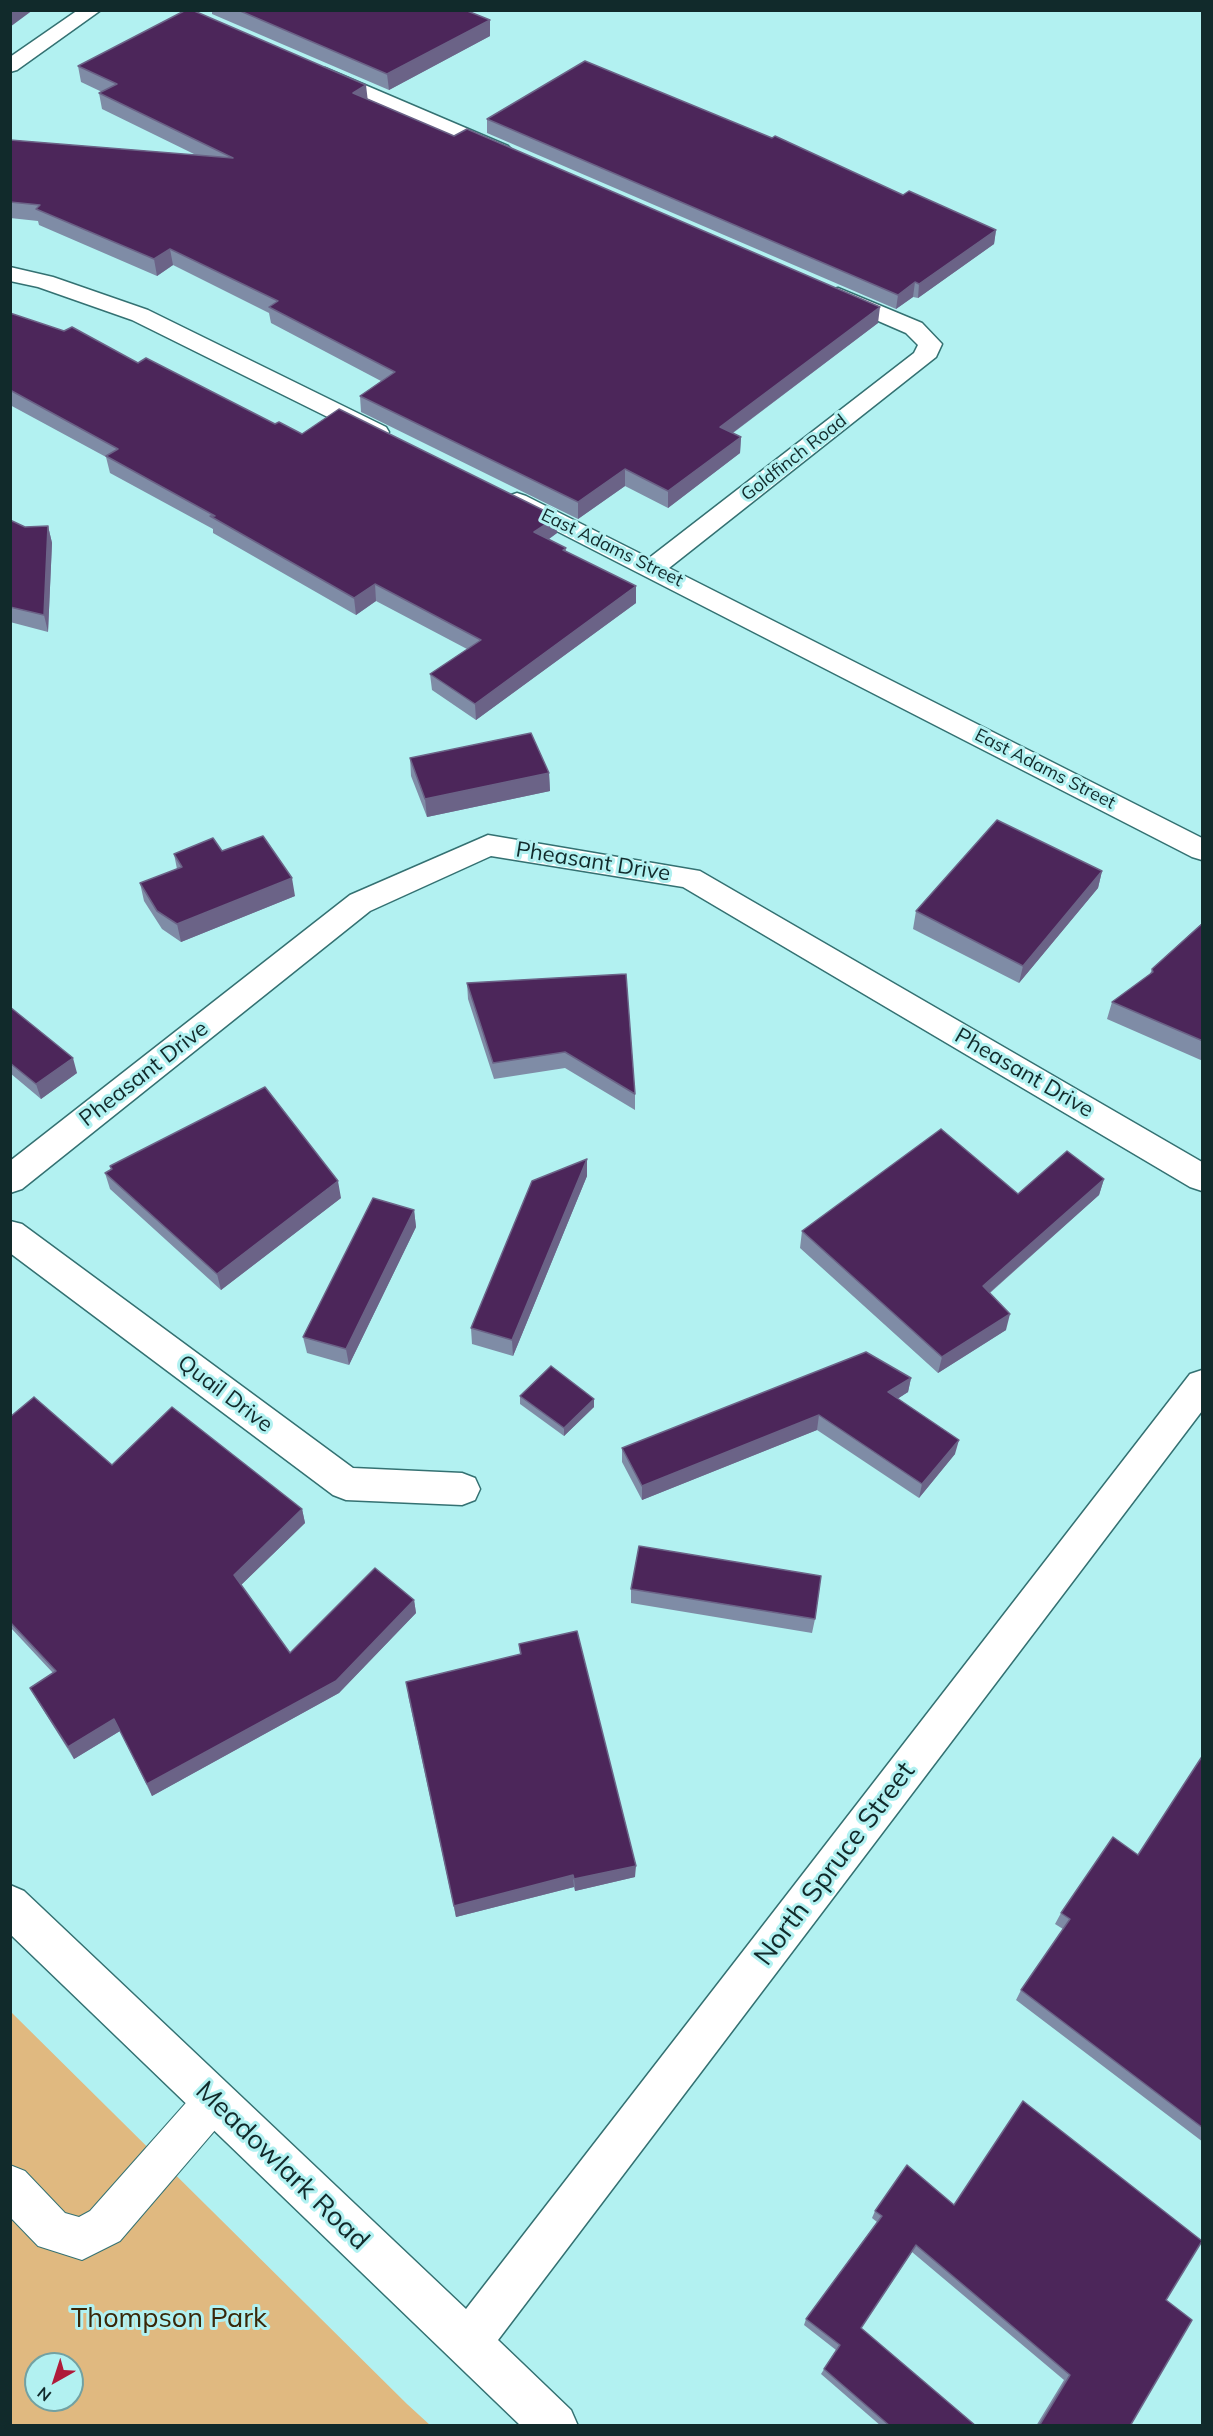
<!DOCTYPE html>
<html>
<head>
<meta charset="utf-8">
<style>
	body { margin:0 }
	#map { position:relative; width:1213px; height:2436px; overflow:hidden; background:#b2f1f1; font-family:Mulish,sans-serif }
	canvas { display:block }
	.frame { position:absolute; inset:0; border:12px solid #112a2b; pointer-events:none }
	.north { position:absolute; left:24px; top:2352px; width:60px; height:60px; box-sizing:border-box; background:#b2f1f1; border:2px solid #72a1a2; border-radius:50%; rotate:219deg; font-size:16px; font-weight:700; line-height:24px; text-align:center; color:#112a2b }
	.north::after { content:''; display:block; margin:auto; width:21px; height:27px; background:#af1b3a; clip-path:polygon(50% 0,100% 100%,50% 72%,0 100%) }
</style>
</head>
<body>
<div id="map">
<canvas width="1213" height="2436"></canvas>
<div class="frame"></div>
<div class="north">N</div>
</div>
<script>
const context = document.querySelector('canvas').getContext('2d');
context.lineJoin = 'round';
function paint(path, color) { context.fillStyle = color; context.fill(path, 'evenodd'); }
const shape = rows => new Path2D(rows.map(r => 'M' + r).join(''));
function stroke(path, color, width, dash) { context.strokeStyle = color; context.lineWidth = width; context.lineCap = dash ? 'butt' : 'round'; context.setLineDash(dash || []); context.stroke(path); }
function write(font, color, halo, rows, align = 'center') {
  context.font = font + ' Mulish,sans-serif'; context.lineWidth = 6; context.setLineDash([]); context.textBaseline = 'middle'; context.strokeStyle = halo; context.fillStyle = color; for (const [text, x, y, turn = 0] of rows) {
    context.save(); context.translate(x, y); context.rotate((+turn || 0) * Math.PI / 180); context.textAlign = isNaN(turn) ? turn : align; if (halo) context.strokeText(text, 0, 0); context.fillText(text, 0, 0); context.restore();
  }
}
paint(shape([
	[10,2011,407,2404,430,2425,11,2425],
	[36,2364,72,2364,72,2400,36,2400]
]), '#e0b980');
const service = shape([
	[214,2081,228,2087,234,2101,228,2115,120,2241,82,2260,38,2246,10,2217,10,2165,25,2171,65,2213,79,2217,90,2211,200,2087,214,2081]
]);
const minor = shape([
	[78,10,101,10,17,70,10,72,10,57,78,10],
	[325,68,508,146,512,150,508,154,501,156,494,154,318,78,315,74,318,70,325,68],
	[10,267,53,277,148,310,386,427,389,432,386,437,377,439,368,437,132,320,38,287,10,281,10,267],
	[838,288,922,323,942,344,936,357,669,568,1202,838,1202,860,1192,857,508,506,505,501,508,496,517,493,526,496,649,558,914,353,918,345,906,333,830,300,827,295,830,290,838,288],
	[488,835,700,871,1202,1162,1202,1191,1190,1187,683,887,491,856,370,911,22,1189,10,1193,10,1161,350,895,488,835],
	[10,1221,22,1224,353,1468,462,1473,475,1478,480,1489,475,1500,462,1505,346,1500,333,1495,10,1253,10,1221],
	[1202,1370,1202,1411,498,2340,571,2410,578,2426,521,2426,10,1934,10,1885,24,1891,466,2309,1190,1374,1202,1370]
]);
stroke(service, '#347172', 2);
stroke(minor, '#347172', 3);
paint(service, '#fff');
paint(minor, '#fff');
paint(shape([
	[212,10,465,10,490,20,490,36,389,90,212,14],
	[78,66,368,99,878,323,733,433,741,437,740,453,668,508,625,486,578,519,361,412,360,396,381,381,271,323,269,313,173,265,157,276,39,225,38,221,10,218,10,140,196,155,102,109,99,93,102,92,81,82],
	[487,119,903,195,996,230,994,244,918,298,913,297,896,309,487,133],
	[10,313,138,363,275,424,302,434,557,533,549,539,566,548,566,552,636,603,476,720,432,690,430,674,467,649,376,601,356,615,213,533,213,529,110,473,106,457,10,405],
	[10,520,25,527,48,526,52,543,48,632,10,622],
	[410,758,549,773,550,791,427,817,411,776],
	[222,851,295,896,181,942,162,929,144,901,140,883,177,869,174,854],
	[1102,871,1098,888,1019,983,913,929,916,911],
	[1202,923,1203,1061,1107,1019,1112,1002,1150,974,1152,969],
	[467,983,635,1094,635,1110,565,1068,494,1079,468,999],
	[10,1007,77,1073,41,1099,10,1073],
	[587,1159,587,1176,513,1356,472,1344,471,1328],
	[110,1166,341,1198,221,1290,110,1189,105,1173,111,1170],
	[1104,1179,1099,1195,990,1293,1006,1330,938,1373,800,1248,802,1231],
	[414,1210,416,1227,349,1365,307,1353,303,1337],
	[911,1378,908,1392,897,1399,955,1454,919,1498,817,1430,642,1500,622,1462,622,1448],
	[520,1396,594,1399,594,1407,564,1436,520,1404],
	[10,1417,112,1465,302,1509,305,1523,241,1585,290,1653,414,1600,416,1613,339,1693,152,1796,120,1731,74,1759,37,1700,30,1688,53,1673,10,1627],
	[631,1589,815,1619,812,1633,631,1603],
	[519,1644,635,1877,575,1891,574,1887,456,1917,408,1695,520,1654],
	[1203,1755,1203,2142,1016,2000,1021,1990,1063,1929,1055,1924,1061,1913,1138,1855],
	[954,2205,1166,2300,1130,2426,1036,2426,1064,2380,912,2252,861,2328,976,2426,881,2426,821,2374,836,2350,804,2325,806,2319,877,2222,872,2218,875,2211]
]), '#7f8ca6');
paint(shape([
	[10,10,33,10,10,27],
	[490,20,490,36,389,90,387,74],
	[366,85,368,102,353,93],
	[996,230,994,244,918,298,919,284],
	[170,249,173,265,157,276,154,259],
	[915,282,913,297,896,309,898,295],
	[880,307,878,323,719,443,720,427],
	[741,437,740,453,668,508,668,491],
	[625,469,625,486,578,519,578,502],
	[557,517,557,533,535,549,534,532],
	[48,526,52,543,48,632,44,615],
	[375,584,376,601,356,615,354,598],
	[636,586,636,603,476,720,475,704],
	[549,773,550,791,427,817,425,799],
	[1102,871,1098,888,1019,983,1023,966],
	[292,878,295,896,181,942,177,924],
	[73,1058,77,1073,41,1099,36,1084],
	[587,1159,587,1176,513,1356,512,1340],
	[1104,1179,1099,1195,979,1302,983,1286],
	[338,1181,341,1198,221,1290,217,1274],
	[414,1210,416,1227,349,1365,346,1349],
	[1010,1314,1006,1330,938,1373,942,1357],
	[911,1378,908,1392,885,1407,888,1392],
	[594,1399,594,1407,564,1436,564,1428],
	[819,1415,817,1430,642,1500,642,1486],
	[959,1440,955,1454,919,1498,922,1484],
	[302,1509,305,1523,238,1588,234,1575],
	[414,1600,416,1613,339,1693,152,1796,147,1784],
	[114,1719,120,1731,74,1759,68,1747],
	[636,1866,635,1877,575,1891,574,1879],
	[573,1875,574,1887,456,1917,454,1906]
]), '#6b6387');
const building = shape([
	[186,10,192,10,366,85,353,93,454,136,467,129,880,307,720,427,741,437,668,491,625,469,578,502,360,396,395,372,269,307,278,301,170,249,154,259,36,209,40,205,10,202,10,140,233,158,99,93,117,84,78,66,186,10],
	[238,10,465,10,490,20,387,74,238,10],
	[585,61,772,138,775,136,903,195,909,191,996,230,919,284,915,282,898,295,487,119,585,61],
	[10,313,64,331,72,327,138,363,146,358,275,424,279,422,302,434,339,409,557,517,534,532,566,548,563,550,636,586,475,704,430,674,481,640,375,584,354,598,210,516,215,516,106,456,118,449,10,390,10,313],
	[10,520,25,527,48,526,44,615,10,607,10,520],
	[531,733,549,773,425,799,410,758,531,733],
	[997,820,1102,871,1023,966,916,911,997,820],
	[263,836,292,878,177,924,157,911,140,883,182,867,174,854,213,838,222,851,263,836],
	[1203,923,1203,1041,1112,1002,1153,972,1152,969,1203,923],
	[626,974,635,1094,565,1052,493,1063,467,983,626,974],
	[10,1007,73,1058,36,1084,10,1063,10,1007],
	[265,1087,338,1181,217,1274,105,1173,112,1169,110,1166,265,1087],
	[941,1129,1018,1194,1067,1151,1104,1179,983,1286,1010,1314,942,1357,802,1231,941,1129],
	[587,1159,512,1340,471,1328,532,1181,587,1159],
	[373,1198,414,1210,346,1349,303,1337,373,1198],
	[866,1352,911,1378,888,1392,959,1440,922,1484,819,1415,642,1486,622,1448,866,1352],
	[551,1366,594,1399,564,1428,520,1396,551,1366],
	[34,1397,112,1465,172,1407,302,1509,234,1575,290,1653,375,1568,414,1600,336,1681,147,1784,114,1719,68,1747,30,1688,56,1671,10,1622,10,1417,34,1397],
	[639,1546,821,1576,815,1619,631,1589,639,1546],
	[577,1631,636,1866,574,1879,573,1875,454,1906,406,1682,521,1654,519,1644,577,1631],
	[1203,1755,1203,2128,1021,1990,1070,1919,1061,1913,1113,1837,1138,1855,1203,1755],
	[1023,2101,1202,2241,1166,2300,1192,2320,1130,2426,1039,2426,1070,2375,916,2245,861,2328,976,2426,890,2426,824,2369,840,2345,806,2319,882,2216,875,2211,907,2165,954,2205,1023,2101]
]);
paint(building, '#4c265a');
stroke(building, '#6b6387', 1.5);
write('18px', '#112a2b', '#b2f1f1', [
	["Goldfinch Road",794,458,-38],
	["East Adams Street",612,548,26],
	["East Adams Street",1045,769,27]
]);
write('22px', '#112a2b', '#b2f1f1', [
	["Pheasant Drive",593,862,9],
	["Pheasant Drive",1024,1073,30],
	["Pheasant Drive",144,1074,-38],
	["Quail Drive",225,1394,37]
]);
write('27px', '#112a2b', '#b2f1f1', [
	["North Spruce Street",835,1864,-53],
	["Meadowlark Road",282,2166,44]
]);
write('27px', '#392709', '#b2f1f1', [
	["Thompson Park",169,2319]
]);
</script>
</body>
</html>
